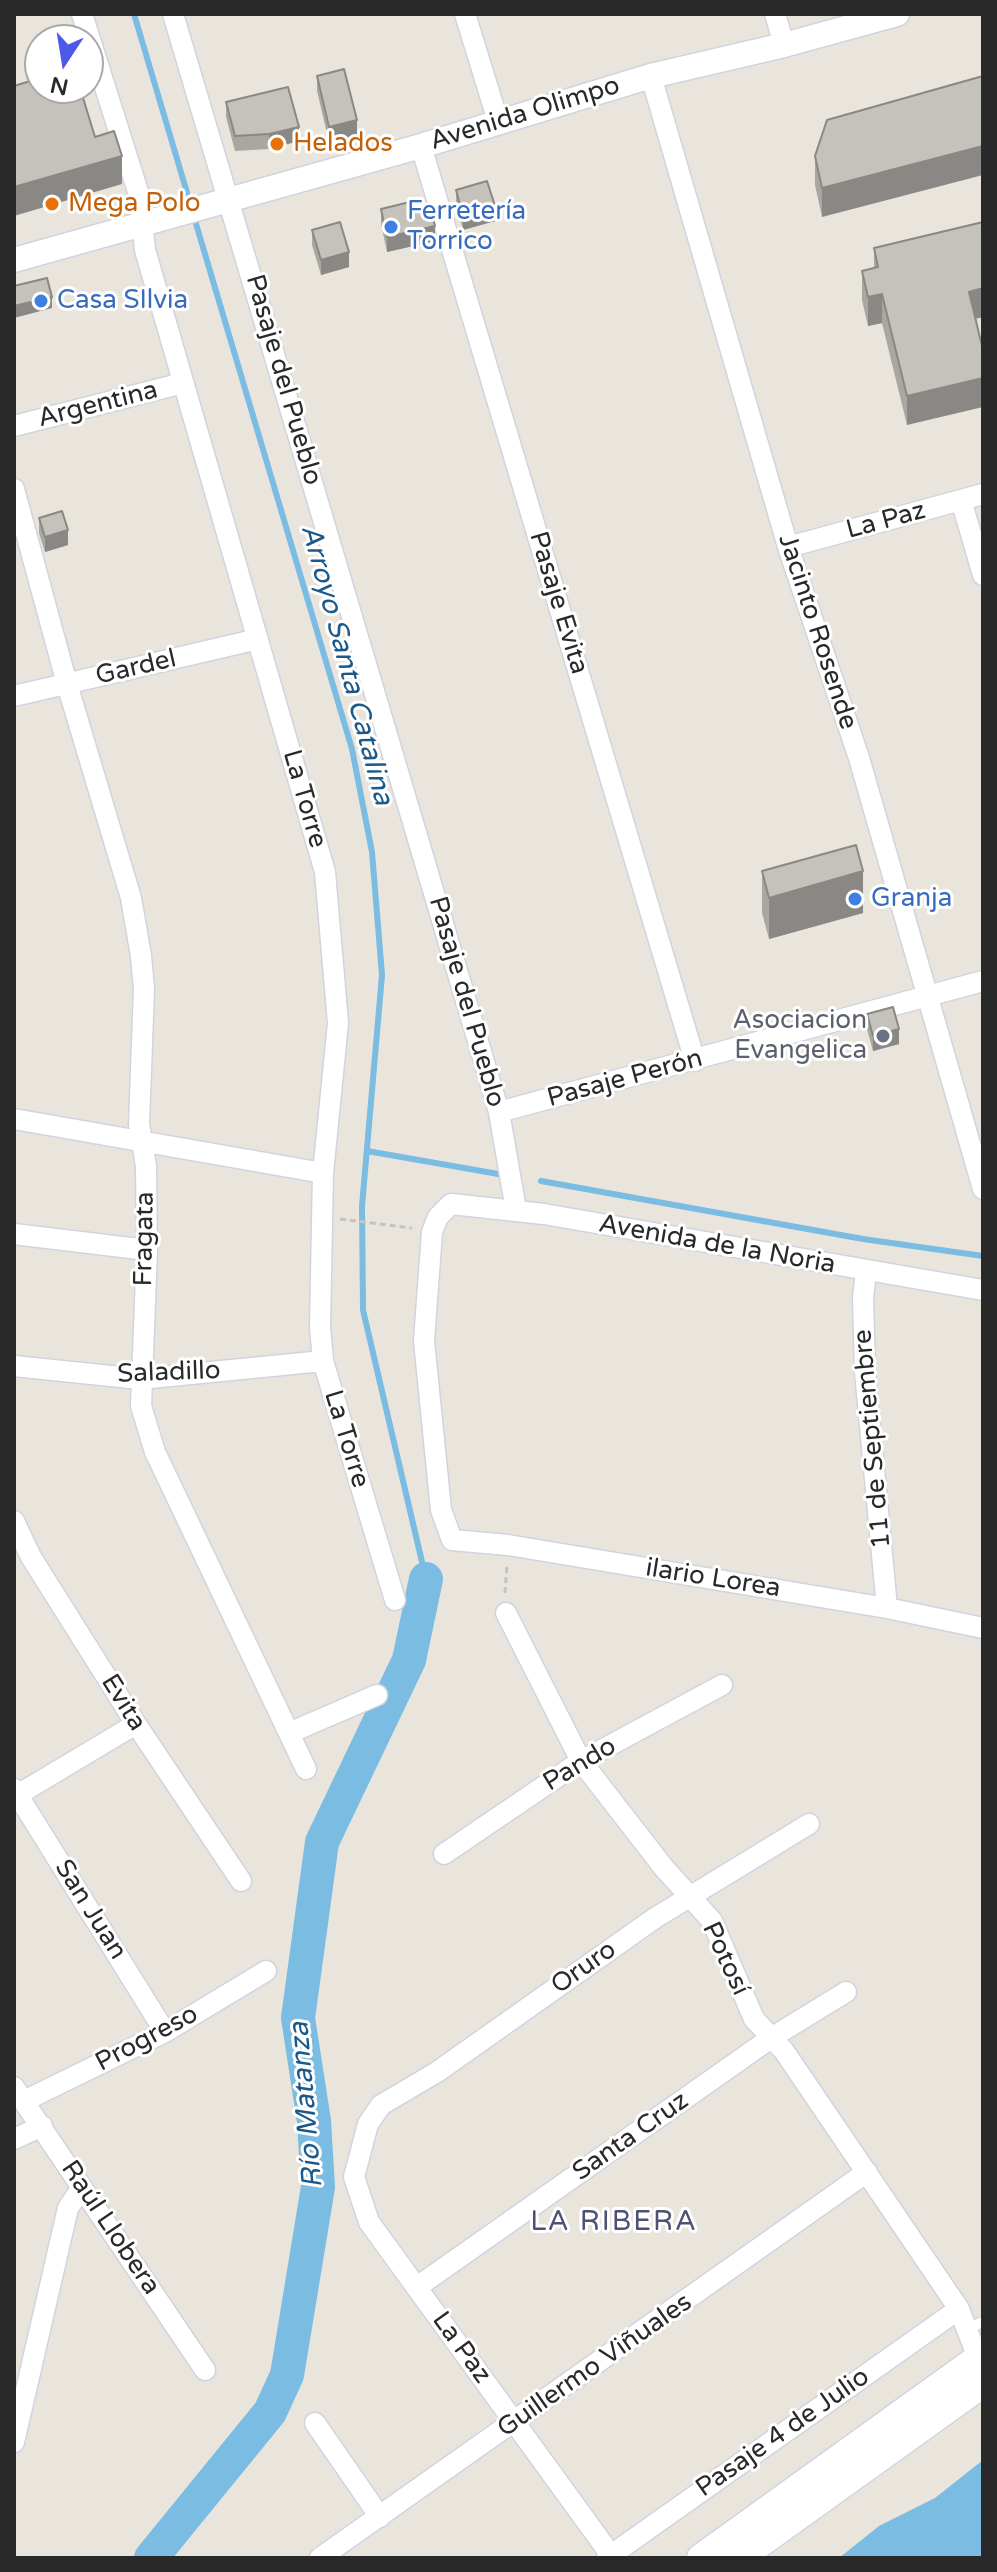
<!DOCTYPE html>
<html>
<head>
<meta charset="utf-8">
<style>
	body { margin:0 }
	#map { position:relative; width:997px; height:2572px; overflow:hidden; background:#eae5dc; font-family:"Varela Round",sans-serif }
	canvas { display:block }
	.frame { position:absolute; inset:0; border:16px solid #292929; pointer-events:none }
	.north { position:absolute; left:24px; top:24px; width:80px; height:80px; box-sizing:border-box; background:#fff; border:2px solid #a9a9a9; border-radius:50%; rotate:192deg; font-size:22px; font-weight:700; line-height:32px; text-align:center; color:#292929 }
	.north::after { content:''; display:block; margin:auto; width:28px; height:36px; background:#4d5ae7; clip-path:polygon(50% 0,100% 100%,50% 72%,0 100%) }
</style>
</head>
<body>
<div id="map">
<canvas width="997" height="2572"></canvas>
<div class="frame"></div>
<div class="north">N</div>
</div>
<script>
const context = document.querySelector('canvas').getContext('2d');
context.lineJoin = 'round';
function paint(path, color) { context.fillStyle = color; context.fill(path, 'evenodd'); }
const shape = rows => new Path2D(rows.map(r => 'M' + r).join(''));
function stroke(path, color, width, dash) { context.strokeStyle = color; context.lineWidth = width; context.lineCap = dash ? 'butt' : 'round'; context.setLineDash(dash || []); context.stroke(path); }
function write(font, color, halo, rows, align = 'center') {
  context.font = font + ' "Varela Round",sans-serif'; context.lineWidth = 6; context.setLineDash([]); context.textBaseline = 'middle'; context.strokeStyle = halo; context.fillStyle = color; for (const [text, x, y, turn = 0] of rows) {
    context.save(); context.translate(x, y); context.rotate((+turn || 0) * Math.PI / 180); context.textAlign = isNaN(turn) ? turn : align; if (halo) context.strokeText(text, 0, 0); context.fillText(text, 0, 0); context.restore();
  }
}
paint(shape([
	[983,2460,983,2558,839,2558,879,2526,935,2498]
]), '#7abce2');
stroke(shape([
	[134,14,191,206],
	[194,217,352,749,372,852,382,975,362,1206,363,1310,426,1579],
	[367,1151,504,1175],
	[541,1181,863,1239,983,1256]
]), '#7abce2', 6);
stroke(shape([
	[151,2558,270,2412,287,2375,318,2187,314,2121,298,2018,322,1842,409,1660,426,1579]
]), '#7abce2', 34);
const service = shape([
	[968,2328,983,2322]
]);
const minor = shape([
	[82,14,140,198,145,250,325,872,338,1023,323,1173,320,1327,323,1361,395,1600],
	[173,14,499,1112,516,1210],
	[465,14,498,121],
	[775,14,784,45],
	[651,76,788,547,859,758,983,1189],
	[421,146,695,1061],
	[14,426,183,383],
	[14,489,67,684,131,898,141,956,144,989,139,1124,146,1166,147,1250,141,1406,155,1452,306,1769],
	[961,500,983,575],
	[788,547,983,494],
	[14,696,258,639],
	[499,1112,983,981],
	[14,1119,323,1173],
	[14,1234,147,1250],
	[866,1271,863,1298,865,1372,887,1608],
	[983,1290,544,1214,451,1204,438,1217,432,1232,424,1341,441,1510,452,1540,508,1545,887,1608,983,1628],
	[14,1366,140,1379,323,1361],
	[14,1521,31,1557,136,1724,241,1881],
	[506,1613,581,1761,664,1868,712,1921,754,2019,784,2051,959,2309,978,2358],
	[289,1733,377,1695],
	[14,1789,165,2032],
	[14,1797,136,1724],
	[444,1854,581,1761,722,1685],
	[14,2087,205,2370],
	[24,2101,165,2032,266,1971],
	[14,2139,42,2126],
	[417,2287,771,2038,846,1992],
	[315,2423,380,2517],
	[14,2442,68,2208,81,2189],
	[320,2558,867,2172],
	[607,2558,959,2309],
	[613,2558,369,2222,354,2177,368,2124,381,2105,437,2072,655,1918,809,1824]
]);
const tertiary = shape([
	[14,260,421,146,651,76,784,45,897,14]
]);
const secondary = shape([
	[701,2558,983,2355],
	[739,2558,983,2383]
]);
stroke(service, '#d2d3e0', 13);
stroke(minor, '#d2d3e0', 23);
stroke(tertiary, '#d2d3e0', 27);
stroke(secondary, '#d2d3e0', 31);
stroke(shape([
	[340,1219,412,1228],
	[505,1593,507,1565]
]), '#c3c3c3', 3, [6, 4]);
stroke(service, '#fff', 10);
stroke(minor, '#fff', 20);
stroke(tertiary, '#fff', 24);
stroke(secondary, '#fff', 28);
paint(shape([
	[317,76,357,135,329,142,317,91],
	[226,102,299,141,269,149,235,151,226,117],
	[827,120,822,217,815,185,815,156],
	[456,190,495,221,463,230,456,204],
	[381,209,435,241,387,252,381,224],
	[983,222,983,317,975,319,907,425,882,323,868,326,862,300,862,271,874,268,874,248],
	[312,230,349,267,321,275,312,245],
	[39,518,68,545,45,552,39,533],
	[762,871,863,913,769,939,762,913],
	[867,1014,899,1044,873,1051,867,1029]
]), '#a9a7a2');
paint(shape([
	[357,120,357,135,329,142,329,127],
	[299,127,299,141,269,149,269,134],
	[983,146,983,175,822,217,822,188],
	[122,156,122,184,14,216,14,187],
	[495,206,495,221,463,230,463,215],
	[435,226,435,241,387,252,387,237],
	[349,252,349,267,321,275,321,260],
	[983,288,983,317,969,320,969,292],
	[882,294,882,323,868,326,868,297],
	[52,297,52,308,14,318,14,306],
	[983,378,983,407,907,425,907,396],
	[68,530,68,545,45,552,45,537],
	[863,871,863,913,769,939,769,898],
	[899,1029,899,1044,873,1051,873,1036]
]), '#8a8884');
const building = shape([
	[344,69,357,120,329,127,317,76,344,69],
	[983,76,983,146,822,188,815,156,827,120,983,76],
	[40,78,40,88,80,88,95,137,114,131,122,156,14,187,14,86,40,78],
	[288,87,299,127,269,134,235,136,226,102,288,87],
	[487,181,495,206,463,215,456,190,487,181],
	[414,201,431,210,435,226,387,237,381,209,414,201],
	[340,222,349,252,321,260,312,230,340,222],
	[983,222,983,288,969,292,983,350,983,378,907,396,882,294,868,297,862,271,878,267,874,248,983,222],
	[47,278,52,297,14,306,14,286,47,278],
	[62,511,68,530,45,537,39,518,62,511],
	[856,845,863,871,769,898,762,871,856,845],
	[893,1007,899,1029,873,1036,867,1014,893,1007]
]);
paint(building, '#c5c2bc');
stroke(building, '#8a8884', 2);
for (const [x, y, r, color] of [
	[277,144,8,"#e8710a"],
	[52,204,8,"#e8710a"],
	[391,227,8,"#3f7fe0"],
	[41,301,8,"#3f7fe0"],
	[855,899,8,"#3f7fe0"],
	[883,1036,8,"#6b7280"]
]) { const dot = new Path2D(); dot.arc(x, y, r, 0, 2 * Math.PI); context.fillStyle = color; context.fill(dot); stroke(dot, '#fff', 3); }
write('26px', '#292929', '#fff', [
	["Avenida Olimpo",525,114,-17],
	["Pasaje del Pueblo",283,380,74],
	["Argentina",98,405,-14],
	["La Paz",886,521,-15],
	["Pasaje Evita",558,603,73],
	["Jacinto Rosende",817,632,72],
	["Gardel",136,668,-13],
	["La Torre",304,799,74],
	["Pasaje del Pueblo",466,1002,74],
	["Pasaje Perón",625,1079,-15],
	["Fragata",145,1239,-89],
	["Avenida de la Noria",717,1245,10],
	["Saladillo",169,1373,-2],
	["La Torre",346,1439,73],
	["11 de Septiembre",873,1439,-95],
	["ilario Lorea",713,1579,9],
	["Evita",123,1703,58],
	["Pando",580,1765,-31],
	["San Juan",90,1910,58],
	["Potosí",725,1959,65],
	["Oruro",584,1968,-35],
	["Progreso",147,2039,-28],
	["Santa Cruz",631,2137,-35],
	["Raúl Llobera",110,2228,56],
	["La Paz",461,2348,54],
	["Guillermo Viñuales",595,2366,-35],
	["Pasaje 4 de Julio",783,2433,-35]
]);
write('26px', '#c56008', '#fff', [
	["Helados",293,144],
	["Mega Polo",68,204]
], 'left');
write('26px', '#366cbe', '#fff', [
	["Ferretería",407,212],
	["Torrico",407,242],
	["Casa SIlvia",57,301],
	["Granja",871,899]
], 'left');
write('26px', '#5b616d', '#fff', [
	["Asociacion",867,1021],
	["Evangelica",867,1051]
], 'right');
write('italic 28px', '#1b598b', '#fff', [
	["Arroyo Santa Catalina",346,665,75],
	["Río Matanza",307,2105,-95]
]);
context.letterSpacing = '2px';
write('28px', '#4e5175', '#fff', [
	["LA RIBERA",614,2223]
]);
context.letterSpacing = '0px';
</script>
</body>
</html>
